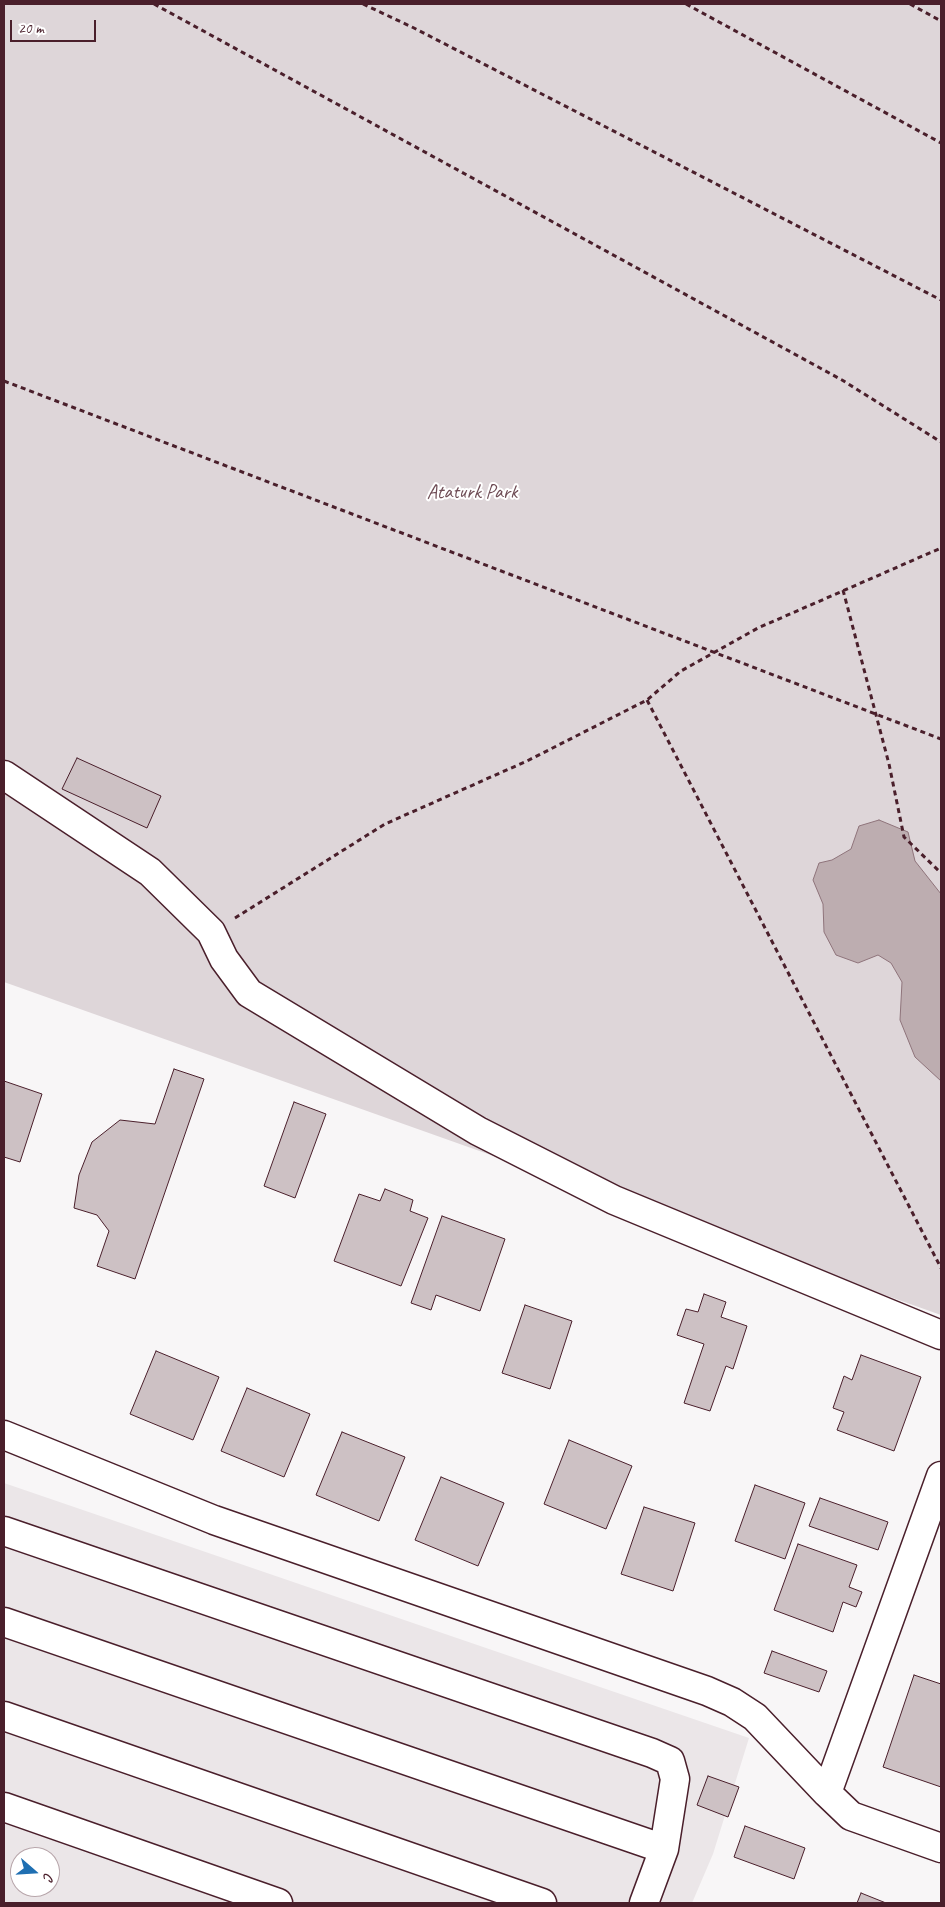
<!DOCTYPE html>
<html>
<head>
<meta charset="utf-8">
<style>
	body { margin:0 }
	#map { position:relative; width:945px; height:1907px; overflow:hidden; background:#f8f6f7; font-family:Caveat,sans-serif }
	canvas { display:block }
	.frame { position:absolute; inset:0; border:5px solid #4a1f2b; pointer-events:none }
	.north { position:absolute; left:10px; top:1847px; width:50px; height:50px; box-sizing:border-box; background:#fff; border:1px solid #b7a5aa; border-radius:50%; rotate:109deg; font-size:14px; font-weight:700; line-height:20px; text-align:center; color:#4a1f2b }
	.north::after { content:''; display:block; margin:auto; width:18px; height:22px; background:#1f6fb2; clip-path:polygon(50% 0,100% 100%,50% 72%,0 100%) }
	.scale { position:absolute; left:10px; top:20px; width:86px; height:22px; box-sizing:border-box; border:2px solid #4a1f2b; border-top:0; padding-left:6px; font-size:15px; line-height:18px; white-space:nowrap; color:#4a1f2b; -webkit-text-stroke:4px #fff; paint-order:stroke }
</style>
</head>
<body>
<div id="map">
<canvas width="945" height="1907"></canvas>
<div class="frame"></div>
<div class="north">С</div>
<div class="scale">20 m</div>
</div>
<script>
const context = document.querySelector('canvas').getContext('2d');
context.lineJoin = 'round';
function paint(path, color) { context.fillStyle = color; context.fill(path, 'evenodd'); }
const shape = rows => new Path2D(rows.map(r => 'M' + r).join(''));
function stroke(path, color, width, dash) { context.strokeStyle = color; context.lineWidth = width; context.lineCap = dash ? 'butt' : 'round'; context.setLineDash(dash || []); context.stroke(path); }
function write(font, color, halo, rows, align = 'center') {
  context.font = font + ' Caveat,sans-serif'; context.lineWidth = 4; context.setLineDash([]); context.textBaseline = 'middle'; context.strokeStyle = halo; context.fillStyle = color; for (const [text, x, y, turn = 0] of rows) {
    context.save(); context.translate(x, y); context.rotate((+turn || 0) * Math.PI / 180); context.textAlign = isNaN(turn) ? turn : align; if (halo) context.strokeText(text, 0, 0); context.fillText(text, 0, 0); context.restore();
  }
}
paint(shape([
	[4,1483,749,1738,713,1854,692,1903,4,1903],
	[20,1857,50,1857,50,1887,20,1887]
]), '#ebe6e8');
paint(shape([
	[4,4,941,4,941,1315,4,982]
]), '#ded6d9');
const water = shape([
	[879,820,908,832,915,861,941,894,941,1081,915,1057,900,1020,902,982,891,963,878,955,858,963,836,955,824,932,823,904,813,880,819,863,832,860,851,849,859,826,879,820]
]);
paint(water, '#bdadb0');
stroke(water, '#8f747b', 1);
const building = shape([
	[77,758,161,796,147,828,62,789,77,758],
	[174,1069,204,1079,135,1279,97,1266,109,1231,97,1215,74,1208,79,1175,92,1142,120,1120,155,1124,174,1069],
	[4,1081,42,1094,20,1162,4,1157,4,1081],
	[294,1102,326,1114,295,1198,264,1186,294,1102],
	[385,1189,413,1200,410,1211,428,1218,401,1286,334,1261,359,1194,380,1201,385,1189],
	[442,1216,505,1239,480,1311,436,1295,431,1310,411,1303,442,1216],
	[704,1294,726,1302,721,1317,747,1326,733,1369,726,1366,710,1411,684,1403,704,1344,677,1335,686,1309,698,1312,704,1294],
	[525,1305,572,1321,550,1389,502,1373,525,1305],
	[156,1351,219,1377,193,1440,130,1414,156,1351],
	[861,1355,921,1377,894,1451,837,1430,844,1412,833,1408,844,1376,852,1380,861,1355],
	[247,1388,310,1414,284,1477,221,1451,247,1388],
	[342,1432,405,1457,379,1521,316,1495,342,1432],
	[569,1440,632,1466,606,1529,544,1504,569,1440],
	[441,1477,504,1503,478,1566,415,1540,441,1477],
	[755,1485,805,1503,785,1559,735,1541,755,1485],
	[820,1498,888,1522,878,1550,809,1526,820,1498],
	[644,1507,695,1523,673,1591,621,1574,644,1507],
	[798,1544,857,1565,849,1587,862,1592,856,1607,843,1602,833,1632,774,1610,798,1544],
	[772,1651,827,1671,819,1692,764,1673,772,1651],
	[914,1675,941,1684,941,1787,883,1767,914,1675],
	[708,1776,739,1787,728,1817,697,1805,708,1776],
	[745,1826,805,1848,794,1879,734,1857,745,1826],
	[861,1893,886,1903,857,1903,861,1893]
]);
paint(building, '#cdc1c4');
stroke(building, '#4a1f2b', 1);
const minor = shape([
	[4,775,150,872,211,932,224,959,249,993,478,1131,614,1200,941,1335],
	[4,1435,214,1520,707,1691,732,1702,755,1717,827,1793,941,1476],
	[4,1531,652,1753,670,1761,675,1779,664,1849,644,1903],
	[4,1622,664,1849],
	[4,1716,542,1903],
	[827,1793,851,1816,941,1848],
	[4,1807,278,1903]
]);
stroke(minor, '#4a1f2b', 31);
stroke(shape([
	[154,4,842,380,941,442],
	[363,4,414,28,941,300],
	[686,4,941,143],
	[910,4,941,21],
	[4,381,941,739],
	[843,590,889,764,904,837,941,873],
	[647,700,941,1268],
	[235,918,385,824,527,761,647,700,681,671,758,628,941,548]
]), '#4a1f2b', 3, [5, 4]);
stroke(minor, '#fff', 28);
write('20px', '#6f4d56', '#fff', [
	["Ataturk Park",472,493]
]);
</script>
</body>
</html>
